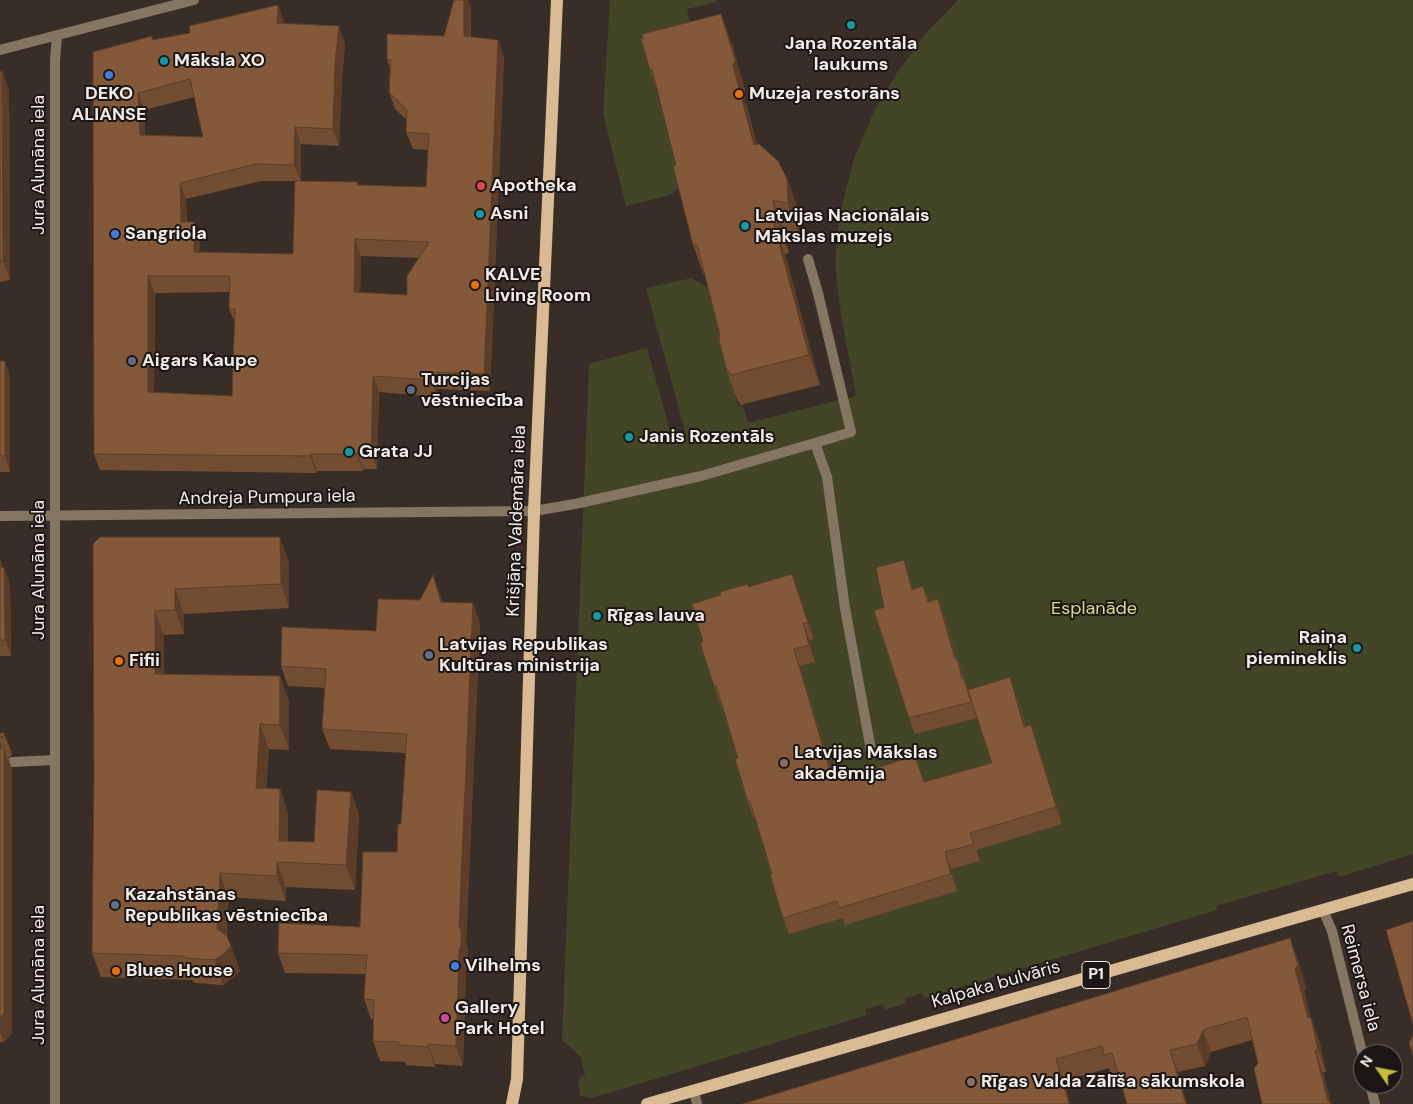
<!DOCTYPE html>
<html>
<head>
<meta charset="utf-8">
<style>
	body { margin:0 }
	#map { position:relative; width:1413px; height:1104px; overflow:hidden; background:#392e27; font-family:"DM Sans",sans-serif }
	canvas { display:block }
	.north { position:absolute; left:1353px; top:1044px; width:50px; height:50px; box-sizing:border-box; background:#1c1714; border:1px solid #726c68; border-radius:50%; rotate:303deg; font-size:14px; font-weight:700; line-height:20px; text-align:center; color:#f3ece7 }
	.north::after { content:''; display:block; margin:auto; width:18px; height:22px; background:#c6bc3c; clip-path:polygon(50% 0,100% 100%,50% 72%,0 100%) }
</style>
</head>
<body>
<div id="map">
<canvas width="1413" height="1104"></canvas>
<div class="north">N</div>
</div>
<script>
const context = document.querySelector('canvas').getContext('2d');
context.lineJoin = 'round';
function paint(path, color) { context.fillStyle = color; context.fill(path, 'evenodd'); }
const shape = rows => new Path2D(rows.map(r => 'M' + r).join(''));
function stroke(path, color, width, dash) { context.strokeStyle = color; context.lineWidth = width; context.lineCap = dash ? 'butt' : 'round'; context.setLineDash(dash || []); context.stroke(path); }
function write(font, color, halo, rows, align = 'center') {
  context.font = font + ' "DM Sans",sans-serif'; context.lineWidth = 4; context.setLineDash([]); context.textBaseline = 'middle'; context.strokeStyle = halo; context.fillStyle = color; for (const [text, x, y, turn = 0] of rows) {
    context.save(); context.translate(x, y); context.rotate((+turn || 0) * Math.PI / 180); context.textAlign = isNaN(turn) ? turn : align; if (halo) context.strokeText(text, 0, 0); context.fillText(text, 0, 0); context.restore();
  }
}
paint(shape([
	[610,0,717,0,717,2,687,9,697,51,649,63,662,110,664,110,683,184,670,195,626,206,603,113],
	[958,0,1413,0,1413,854,1339,877,1336,871,1216,906,1217,910,924,998,922,993,905,998,906,1003,885,1010,883,1004,865,1009,867,1015,592,1098,580,1096,578,1082,581,1077,585,1075,581,1057,562,1040,589,364,647,348,673,441,687,438,646,288,692,278,711,290,738,407,743,406,748,423,856,396,841,314,835,264,839,217,854,159,875,109,897,73,926,33]
]), '#434527');
stroke(shape([
	[808,259,818,293,851,432,815,443],
	[534,511,575,504,701,476,815,443,827,477,845,608,871,750],
	[12,762,55,760],
	[694,1091,697,1104]
]), '#847663', 10);
stroke(shape([
	[0,50,194,0],
	[0,516,534,511],
	[1323,910,1332,931,1363,1056],
	[1370,1084,1375,1104],
	[55,1104,55,60,57,36]
]), '#847663', 10);
stroke(shape([
	[512,1104,517,1079,534,511,557,0],
	[647,1104,1413,884]
]), '#d8bb93', 12);
paint(shape([
	[278,5,284,24,345,43,342,80,339,146,301,144,301,181,357,182,358,185,426,187,428,150,413,149,406,132,407,120,395,109,389,92,390,69,387,59,444,36,471,7,471,37,504,57,490,391,437,389,437,397,379,392,377,469,364,469,363,471,317,471,316,473,100,470,94,454,93,52,190,33],
	[194,97,203,137,145,135,144,110],
	[261,181,295,181,293,254,200,252,200,239,187,222,186,199],
	[361,256,418,258,407,295,360,293],
	[230,292,229,309,235,323,232,396,154,392,155,293],
	[732,44,745,90,744,96,757,144,787,179,798,209,799,233,783,230,789,253,785,254,820,385,740,405,739,401,738,402,727,372,720,335,705,274,704,275,693,245,676,165,658,93,650,70],
	[2,71,9,91,10,280,0,282,0,72],
	[0,361,10,376,10,472,0,472],
	[93,544,289,562,289,608,184,614,184,634,164,635,164,675,289,700,289,750,269,749,266,788,280,789,288,813,288,841,314,842,351,792,359,816,355,890,286,887,286,901,228,897,227,936,240,971,234,977,223,985,195,983,192,980,101,977,92,953,94,778],
	[0,559,3,568,4,568,10,584,11,656,0,656],
	[792,574,814,639,809,640,815,662,800,666,834,780,924,782,992,763,1016,694,1026,726,1037,742,1062,824,976,850,980,861,951,869,957,891,845,925,843,918,789,934,783,918,772,874,756,818,754,819,748,802,738,758,721,703,720,703,714,686,703,642,721,595,748,584,749,587],
	[909,576,913,589,923,586,929,601,944,615,957,659,963,675,977,718,915,734,909,718],
	[440,595,442,602,480,623,466,944,468,949,468,966,466,970,463,1066,435,1064,435,1067,406,1065,405,1062,380,1061,373,1041,374,1020,371,1019,364,999,366,974,285,973,278,953,360,927,397,852,401,824,406,753,330,749,322,729,325,688,288,686,281,666,376,631,420,600],
	[0,733,4,733,12,753,12,755,8,758,12,769,12,1033,4,1042,0,1042],
	[1298,960,1306,988,1304,991,1310,1018,1319,1040,1326,1072,1323,1072,1331,1104,1258,1063,1252,1040,1211,1052,1205,1066,1178,1072,1119,1075,1112,1077,1109,1068,1064,1081,1070,1104,742,1104]
]), '#724d31');
paint(shape([
	[464,0,468,0,471,7,470,53,464,36],
	[278,5,284,22,283,40,277,23],
	[721,14,732,44,745,90,744,96,765,175,754,145,733,66],
	[339,26,345,43,342,80,339,146,333,129,335,63],
	[498,40,504,57,490,391,484,374],
	[2,71,9,91,10,280,3,261],
	[138,93,144,110,146,152,140,135],
	[295,127,301,144,301,181,294,165],
	[787,179,798,209,799,233,788,203],
	[180,183,186,199,187,239,181,222],
	[773,200,783,230,789,253,778,223],
	[194,222,200,239,200,269,194,252],
	[774,224,785,254,820,385,809,355],
	[355,239,361,256,360,309,354,292],
	[148,276,155,293,154,408,148,392],
	[5,361,10,376,10,472,5,456],
	[431,372,437,389,437,397,431,380],
	[373,376,379,392,377,469,371,452],
	[357,452,364,469,363,471,357,454],
	[311,454,317,471,316,473,310,456],
	[280,537,289,562,289,608,281,584],
	[0,559,3,568,4,568,10,584,11,656,5,640],
	[904,560,909,576,918,606,912,590],
	[792,574,798,590,814,639,808,623],
	[433,575,440,595,448,622,441,602],
	[175,589,184,614,184,634,175,610],
	[938,599,944,615,960,671,957,659,977,718,955,659],
	[473,603,480,623,466,944,468,949,468,966,466,970,463,1066,456,1046,459,928],
	[155,611,164,635,164,699,155,674],
	[803,623,809,640,815,662,809,645],
	[794,649,800,666,839,797,833,781],
	[280,676,289,700,289,750,280,725],
	[1010,677,1016,694,1031,743,1024,727],
	[260,724,269,749,265,812,256,788],
	[1031,725,1037,742,1062,824,1056,807],
	[4,733,12,753,12,755,4,735],
	[0,741,4,754,4,749,12,769,12,1033,4,1042,0,1032],
	[280,789,288,813,288,863,279,841],
	[351,792,359,816,355,890,346,865],
	[945,852,951,869,957,891,951,874],
	[277,862,286,887,286,901,277,876],
	[220,873,228,897,226,951,231,946,240,971,234,977,223,985,214,960,217,929],
	[1290,938,1298,960,1306,988,1304,991,1316,1040,1308,1018,1295,969],
	[1311,1018,1319,1040,1326,1072,1318,1050],
	[1203,1030,1211,1052,1205,1066,1197,1044],
	[428,1044,435,1064,435,1067,428,1047],
	[1170,1050,1178,1072,1187,1104,1186,1104],
	[1315,1050,1323,1072,1331,1104,1329,1104],
	[1056,1059,1064,1081,1070,1104,1069,1104]
]), '#5c3e28');
const building = shape([
	[454,0,464,0,464,36,498,40,484,374,431,372,431,380,373,376,371,452,357,452,357,454,311,454,310,456,94,454,93,52,152,36,152,40,190,33,189,26,278,5,277,23,339,26,335,63,333,129,295,127,294,165,255,164,180,183,181,222,194,222,194,252,293,254,295,181,357,182,357,185,426,187,429,134,406,132,407,110,389,92,391,60,387,59,387,34,444,36,454,0],
	[190,79,203,137,140,135,138,93,190,79],
	[355,239,429,242,407,276,407,295,354,292,355,239],
	[148,276,230,276,229,309,235,309,232,396,148,392,148,276],
	[721,14,735,60,733,66,754,145,759,144,778,161,787,179,788,203,773,200,778,223,774,224,809,355,730,375,728,371,727,372,719,340,720,335,697,244,693,245,673,166,676,165,652,69,650,70,641,39,643,38,642,34,721,14],
	[2,71,3,261,0,261,0,72,2,71],
	[0,361,5,361,5,456,0,456,0,361],
	[100,537,280,537,281,584,175,589,175,610,155,611,155,674,280,676,280,725,260,724,256,788,280,789,279,841,314,842,317,790,351,792,346,865,277,862,277,876,220,873,217,929,227,936,231,946,225,953,214,960,186,958,183,956,92,953,94,778,93,544,100,537],
	[904,560,912,590,923,586,928,602,938,599,955,659,957,659,962,678,964,679,971,702,909,718,874,611,884,607,876,569,878,567,904,560],
	[0,564,1,567,4,568,5,640,0,640,0,564],
	[792,574,808,623,803,623,809,645,794,649,833,781,915,756,924,782,992,763,968,690,1010,677,1024,727,1031,725,1056,807,970,833,974,844,945,852,951,874,839,908,837,901,783,918,770,875,772,874,750,801,748,802,735,759,738,758,716,685,714,686,700,643,703,642,692,604,721,595,720,592,748,584,748,587,792,574],
	[433,575,441,602,473,603,459,928,461,929,461,946,459,950,456,1046,428,1044,428,1047,399,1045,399,1042,373,1041,374,1000,364,999,367,955,278,953,279,923,360,927,363,852,397,852,398,824,401,824,407,734,322,729,326,669,281,666,282,627,376,631,378,599,420,600,433,575],
	[0,733,4,733,4,735,0,738,0,733],
	[0,747,4,749,4,1013,0,1018,0,747],
	[1413,921,1413,1024,1386,930,1413,921],
	[1290,938,1298,965,1295,969,1308,1018,1311,1018,1318,1050,1315,1050,1328,1102,1330,1102,1331,1104,1262,1104,1254,1069,1258,1063,1247,1017,1203,1030,1197,1044,1170,1050,1186,1104,1127,1104,1112,1053,1104,1055,1102,1046,1056,1059,1069,1104,742,1104,1290,938],
	[1413,1035,1413,1055,1409,1043,1413,1035]
]);
paint(building, '#845939');
stroke(building, '#5c3e28', 1);
for (const [x, y, r, color] of [
	[851,25,5,"#0f9aa8"],
	[164,61,5,"#0f9aa8"],
	[109,75,5,"#3f7fe0"],
	[739,94,5,"#e8710a"],
	[481,186,5,"#e0444e"],
	[480,214,5,"#0f9aa8"],
	[745,226,5,"#0f9aa8"],
	[115,234,5,"#3f7fe0"],
	[475,285,5,"#e8710a"],
	[132,361,5,"#5c6f8a"],
	[411,390,5,"#5c6f8a"],
	[629,437,5,"#0f9aa8"],
	[349,452,5,"#0f9aa8"],
	[597,616,5,"#0f9aa8"],
	[1357,648,5,"#0f9aa8"],
	[429,655,5,"#5c6f8a"],
	[119,661,5,"#e8710a"],
	[784,763,5,"#8d6e63"],
	[115,905,5,"#5c6f8a"],
	[455,966,5,"#3f7fe0"],
	[116,971,5,"#e8710a"],
	[445,1018,5,"#d1479c"],
	[971,1082,5,"#8d6e63"]
]) { const dot = new Path2D(); dot.arc(x, y, r, 0, 2 * Math.PI); context.fillStyle = color; context.fill(dot); stroke(dot, '#1c1714', 2); }
for (const [x, y, w] of [
	[1096,975,28]
]) { const box = new Path2D(); box.roundRect(x - w / 2, y - 13.5, w, 27, 4); context.fillStyle = '#1c1714'; context.fill(box); stroke(box, '#f3ece7', 1); }
write('bold 16px', '#f3ece7', null, [
	["P1",1096,975]
]);
write('bold 18px', '#f3ece7', '#1c1714', [
	["Jaņa Rozentāla",851,44,"center"],
	["laukums",851,65,"center"],
	["Māksla XO",174,61],
	["DEKO",109,94,"center"],
	["ALIANSE",109,115,"center"],
	["Muzeja restorāns",749,94],
	["Apotheka",491,186],
	["Asni",490,214],
	["Latvijas Nacionālais",755,216],
	["Mākslas muzejs",755,237],
	["Sangriola",125,234],
	["KALVE",485,275],
	["Living Room",485,296],
	["Aigars Kaupe",142,361],
	["Turcijas",421,380],
	["vēstniecība",421,401],
	["Janis Rozentāls",639,437],
	["Grata JJ",359,452],
	["Rīgas lauva",607,616],
	["Raiņa",1347,638,"right"],
	["piemineklis",1347,659,"right"],
	["Latvijas Republikas",439,645],
	["Kultūras ministrija",439,666],
	["Fifii",129,661],
	["Latvijas Mākslas",794,753],
	["akadēmija",794,774],
	["Kazahstānas",125,895],
	["Republikas vēstniecība",125,916],
	["Vilhelms",465,966],
	["Blues House",126,971],
	["Gallery",455,1008],
	["Park Hotel",455,1029],
	["Rīgas Valda Zālīša sākumskola",981,1082]
], 'left');
write('18px', '#f3ece7', '#1c1714', [
	["Jura Alunāna iela",39,165,-90],
	["Andreja Pumpura iela",267,498,-1],
	["Krišjāņa Valdemāra iela",517,521,-88],
	["Jura Alunāna iela",39,570,-90],
	["Jura Alunāna iela",39,975,-90],
	["Reimersa iela",1360,978,75],
	["Kalpaka bulvāris",996,985,-16]
]);
write('18px', '#d8dc8a', '#1c1714', [
	["Esplanāde",1094,609]
]);
</script>
</body>
</html>
